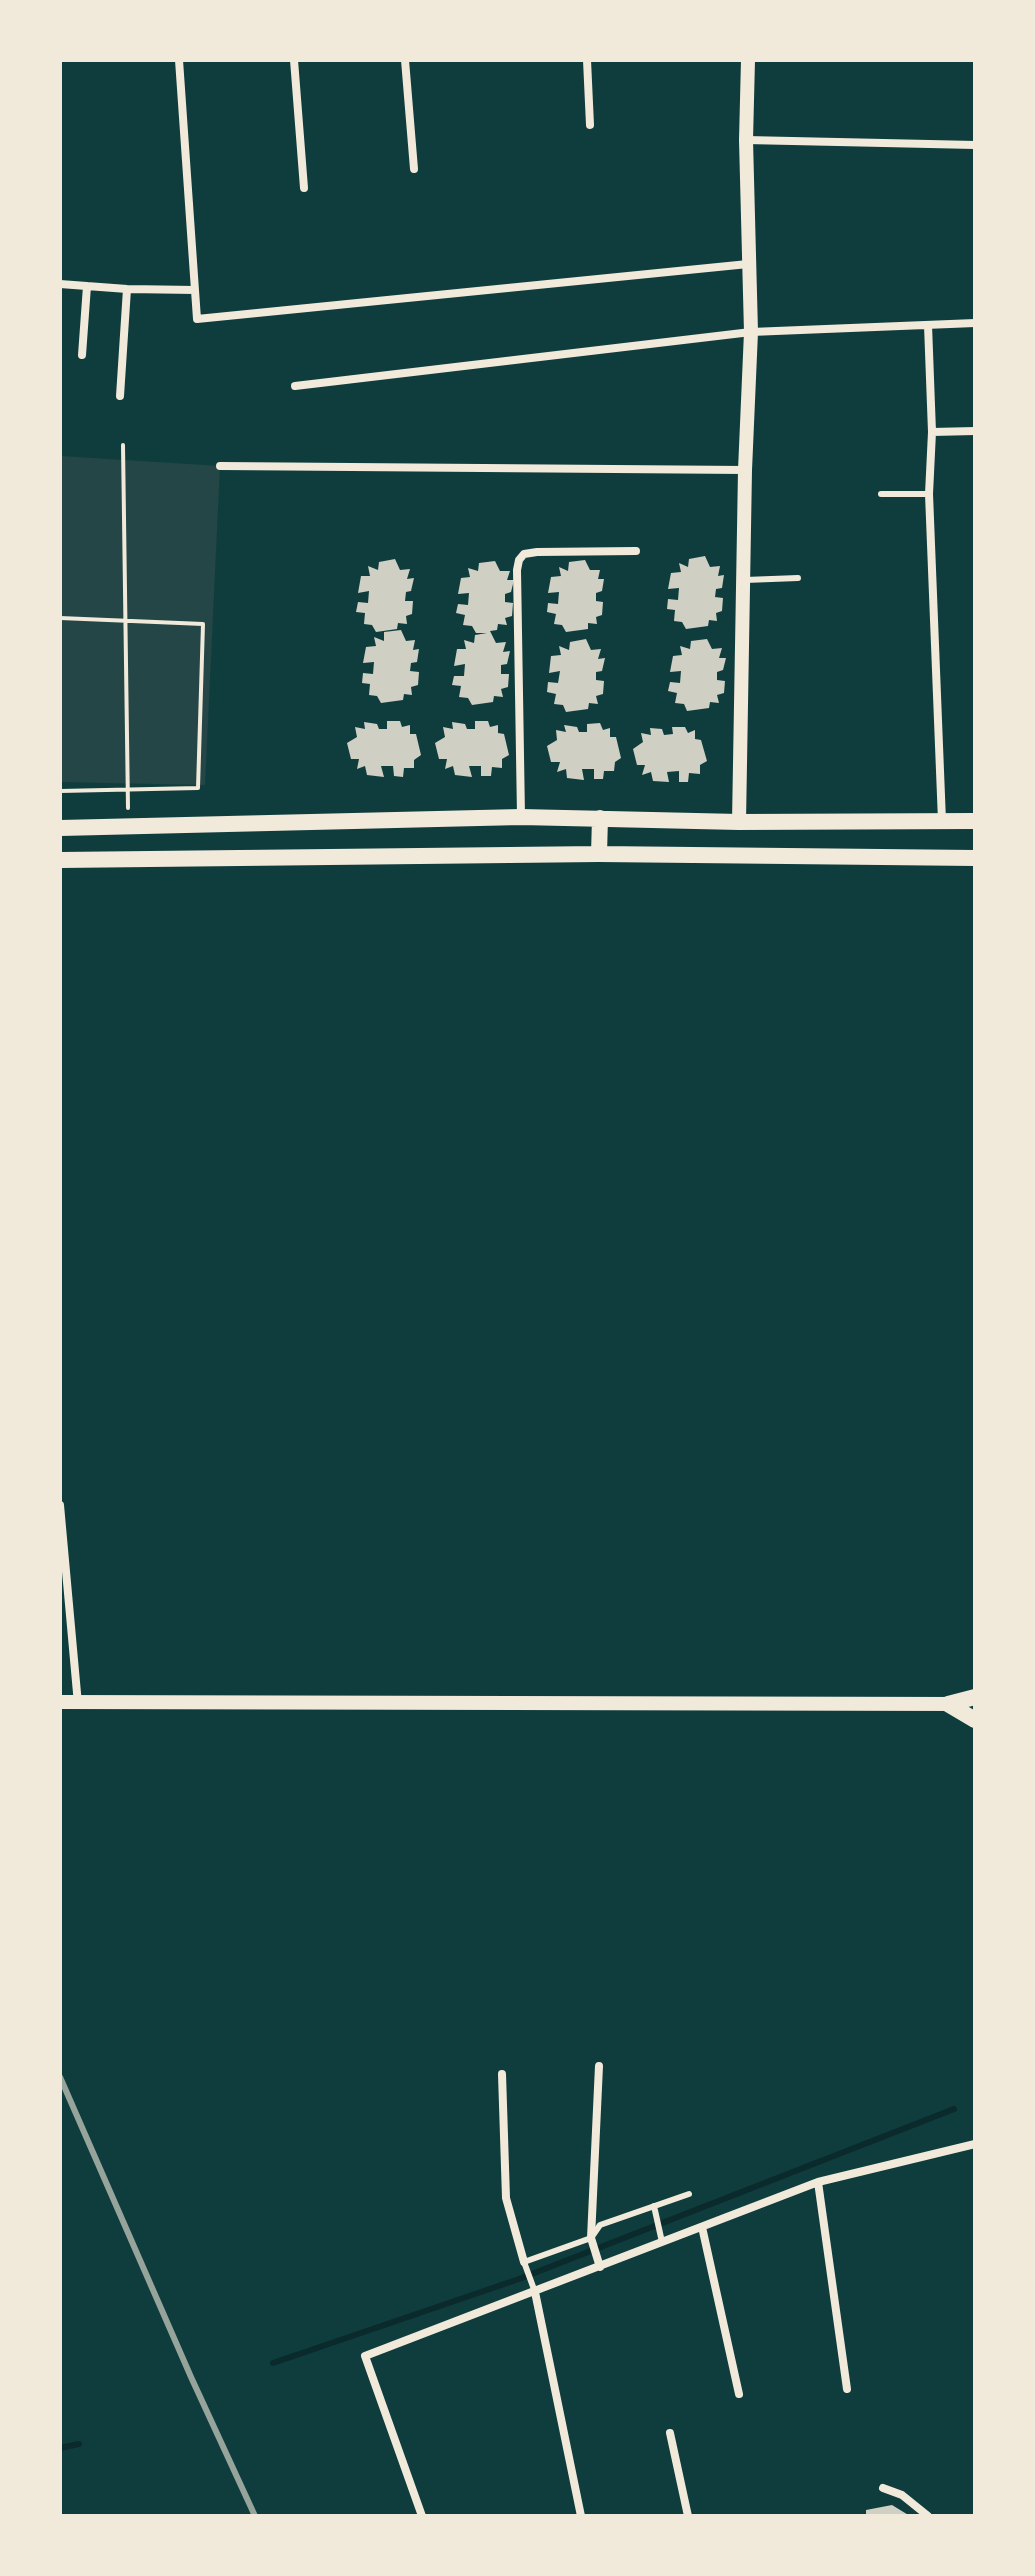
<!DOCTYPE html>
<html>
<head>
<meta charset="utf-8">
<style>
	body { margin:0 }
	#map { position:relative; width:1035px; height:2576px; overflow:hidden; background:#0f3d3e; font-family:"Work Sans",sans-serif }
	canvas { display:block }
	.frame { position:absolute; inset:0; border:62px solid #f1e9da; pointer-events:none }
</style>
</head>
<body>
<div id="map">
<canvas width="1035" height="2576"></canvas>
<div class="frame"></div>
</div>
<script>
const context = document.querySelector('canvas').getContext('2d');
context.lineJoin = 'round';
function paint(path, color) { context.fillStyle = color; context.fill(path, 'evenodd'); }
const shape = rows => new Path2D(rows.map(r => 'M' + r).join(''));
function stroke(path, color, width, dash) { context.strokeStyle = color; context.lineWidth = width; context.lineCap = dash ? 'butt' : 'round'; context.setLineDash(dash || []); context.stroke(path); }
paint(shape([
	[60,456,220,466,205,785,60,782]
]), '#244646');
stroke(shape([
	[273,2363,519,2279,954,2109],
	[60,2448,79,2444]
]), '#0a2a2b', 6);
paint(shape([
	[705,556,710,567,720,566,718,576,724,575,722,588,716,589,715,597,723,598,722,611,716,613,717,621,709,620,708,626,686,629,682,622,674,621,675,610,667,609,668,599,678,600,679,588,668,589,671,573,681,572,679,563,688,567,689,559],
	[395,559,400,570,410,569,407,579,414,578,411,591,406,592,405,601,413,601,412,614,406,616,407,624,398,623,397,629,376,632,372,625,364,624,365,613,356,612,358,602,368,603,369,591,358,593,361,576,370,576,368,566,378,570,379,562],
	[585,560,590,570,600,570,598,579,604,579,602,591,596,593,596,601,603,602,602,615,596,617,597,624,588,623,588,629,566,632,562,625,554,624,556,614,547,612,548,603,558,604,559,592,548,593,551,577,561,576,559,567,568,571,569,562],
	[495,561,500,571,510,571,507,580,514,580,511,592,505,594,505,602,513,603,512,616,505,618,507,625,498,624,497,630,490,631,496,643,506,642,503,652,510,651,507,664,501,665,501,674,509,674,508,687,501,689,503,697,494,696,493,702,472,705,468,698,459,697,461,686,452,685,454,676,464,676,465,664,454,666,457,649,466,649,464,640,474,643,475,635,487,633,476,633,472,626,463,625,465,615,456,613,458,604,468,605,469,593,458,594,461,578,470,577,468,568,478,571,479,563],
	[401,630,406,641,415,640,413,650,419,649,417,662,411,663,410,671,419,672,418,685,411,687,412,695,404,694,403,700,381,703,377,696,369,695,370,684,362,683,363,673,373,674,374,662,363,663,366,647,376,646,374,637,384,641,384,632],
	[586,639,591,650,601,649,598,659,605,658,602,671,596,672,596,680,604,681,603,694,596,696,598,704,589,703,588,709,566,712,563,705,554,704,556,694,547,692,548,682,558,683,560,671,549,673,551,656,561,655,559,646,569,650,570,642],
	[707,639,712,649,722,648,719,658,726,658,723,670,717,672,717,680,725,681,724,693,717,695,719,703,710,702,709,708,687,711,684,704,675,703,677,693,668,691,670,682,680,683,681,671,670,672,673,656,682,655,680,646,690,649,691,641],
	[387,721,400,721,402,727,410,725,410,734,416,734,421,755,414,760,414,768,404,768,403,777,394,776,393,766,381,766,384,777,367,775,365,766,357,769,359,759,351,759,347,743,357,737,355,727,365,729,364,722,377,724,379,729,387,729],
	[475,721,488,721,490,727,498,725,498,733,504,734,509,755,502,759,502,768,492,767,491,776,481,776,481,766,469,766,472,777,455,775,453,766,445,769,447,759,439,759,435,743,445,737,443,727,453,729,452,722,465,724,467,729,475,729],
	[600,723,603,730,610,728,610,737,616,737,621,758,615,762,614,771,604,771,603,779,594,779,594,769,582,769,584,780,567,778,566,769,557,772,560,762,551,762,547,746,557,740,556,730,566,732,564,725,577,727,579,732,587,732,587,724],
	[672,727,685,727,688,733,695,730,695,739,701,740,707,761,700,765,700,774,689,773,688,782,679,782,679,771,667,772,669,782,653,781,651,772,642,775,645,765,637,765,633,749,643,742,641,733,651,735,650,728,662,729,664,735,673,734],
	[892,2505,910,2516,866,2516,866,2510]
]), '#cfcfc3');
stroke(shape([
	[123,445,128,808],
	[60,618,203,624,198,788,60,791]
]), '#f1e9da', 4);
stroke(shape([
	[881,494,929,494],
	[745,580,798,578],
	[654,2206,662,2242],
	[535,2292,524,2262,591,2238,600,2225,689,2194]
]), '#f1e9da', 6);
stroke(shape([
	[179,60,197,319,748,264],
	[294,60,304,188],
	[405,60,414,169],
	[587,60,590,125],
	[746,140,975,145],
	[60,284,127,289,195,290],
	[928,325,932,432,929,494,942,821],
	[82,355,87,286],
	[295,386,751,332,975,323],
	[120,396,127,289],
	[932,432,975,431],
	[220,466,745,470],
	[521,816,517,570,519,560,524,554,537,552,636,551],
	[60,1505,78,1704],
	[599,2066,591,2238,600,2267],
	[502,2074,506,2198,524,2262],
	[818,2182,847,2389],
	[702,2227,739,2394],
	[535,2292,581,2516],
	[670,2433,688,2516],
	[883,2488,902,2495,928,2516],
	[422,2516,365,2356,818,2182,975,2144]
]), '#f1e9da', 8);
stroke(shape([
	[739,822,745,470,751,332,746,140,748,60],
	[60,1702,959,1704]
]), '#f1e9da', 14);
stroke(shape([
	[60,828,521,817,739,822,975,821],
	[599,854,600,818],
	[60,860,599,854,975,858],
	[975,1697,948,1704,975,1720]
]), '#f1e9da', 16);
stroke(shape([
	[60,2077,191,2377,255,2516]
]), '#97a49c', 6);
</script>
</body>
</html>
